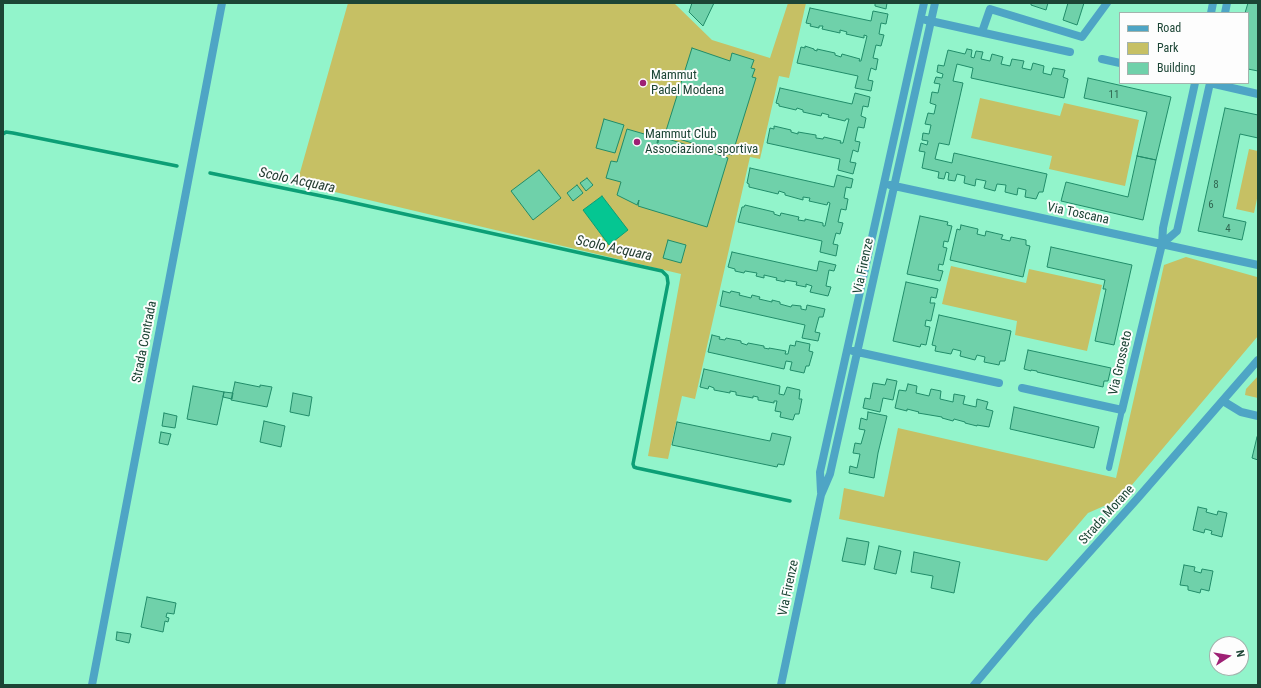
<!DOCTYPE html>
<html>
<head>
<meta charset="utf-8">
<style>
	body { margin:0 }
	#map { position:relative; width:1261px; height:688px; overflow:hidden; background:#92f4cb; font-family:"Roboto Condensed",sans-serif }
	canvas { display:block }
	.frame { position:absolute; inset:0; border:4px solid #1c4535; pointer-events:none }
	.legend { position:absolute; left:1119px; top:12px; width:130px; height:72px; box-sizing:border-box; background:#fdfdfd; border:1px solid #a3b3ad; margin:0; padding:5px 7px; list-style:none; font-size:12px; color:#1c4535 }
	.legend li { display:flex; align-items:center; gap:8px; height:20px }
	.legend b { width:20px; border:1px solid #a3b3ad }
	.north { position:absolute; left:1209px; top:636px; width:40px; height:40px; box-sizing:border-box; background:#fdfdfd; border:1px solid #a3b3ad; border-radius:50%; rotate:78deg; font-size:11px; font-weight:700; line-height:16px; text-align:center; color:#1c4535 }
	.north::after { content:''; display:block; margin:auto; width:14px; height:18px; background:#9e2074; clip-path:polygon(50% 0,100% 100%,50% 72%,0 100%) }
</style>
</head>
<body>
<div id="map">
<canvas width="1261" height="688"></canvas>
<div class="frame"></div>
<ul class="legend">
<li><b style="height:5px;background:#4ea5c5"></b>Road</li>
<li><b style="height:11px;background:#c6c064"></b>Park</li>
<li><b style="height:11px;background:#6fd1aa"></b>Building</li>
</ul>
<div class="north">N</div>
</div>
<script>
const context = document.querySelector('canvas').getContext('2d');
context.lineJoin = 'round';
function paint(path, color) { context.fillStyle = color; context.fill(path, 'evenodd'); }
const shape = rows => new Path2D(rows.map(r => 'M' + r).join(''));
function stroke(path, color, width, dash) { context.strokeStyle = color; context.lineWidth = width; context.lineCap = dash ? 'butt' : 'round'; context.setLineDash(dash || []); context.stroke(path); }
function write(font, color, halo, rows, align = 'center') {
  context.font = font + ' "Roboto Condensed",sans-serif'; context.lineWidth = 4; context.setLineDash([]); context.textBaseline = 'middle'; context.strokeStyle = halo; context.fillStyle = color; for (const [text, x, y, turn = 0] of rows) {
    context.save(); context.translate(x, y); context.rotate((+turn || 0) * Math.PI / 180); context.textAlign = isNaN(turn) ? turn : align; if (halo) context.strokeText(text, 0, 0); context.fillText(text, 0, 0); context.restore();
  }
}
paint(shape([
	[348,3,674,3,712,40,770,58,788,3,806,3,789,78,779,76,760,159,750,157,695,399,682,396,668,459,648,456,681,274,297,183],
	[980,98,1060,116,1064,103,1139,120,1125,186,1049,169,1052,156,971,138],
	[1249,149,1258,151,1258,194,1254,213,1236,209],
	[1186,257,1257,277,1258,336,1120,499,1088,513,1047,561,839,519,844,488,884,497,898,428,1116,478,1164,265],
	[951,266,1026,283,1029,269,1102,285,1087,351,1015,335,1017,321,942,304],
	[1258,376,1258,398,1245,395,1246,389]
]), '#c6c064');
const water = shape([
	[602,196,628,230,609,245,583,210,602,196]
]);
paint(water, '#05c692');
stroke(water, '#0c9f76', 1);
stroke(shape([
	[3,134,6,132,13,133,177,166],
	[210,173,341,200,662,271,667,276,668,283,633,464,634,467,637,468,790,501]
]), '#0c9f76', 3.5);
const building = shape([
	[692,3,714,3,703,26,689,12,692,3],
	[875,3,887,3,886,9,875,6,875,3],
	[1031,3,1048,3,1046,10,1031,5,1031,3],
	[1068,3,1084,3,1077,25,1063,20,1068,3],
	[1248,3,1258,3,1258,71,1248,69,1248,13,1245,13,1248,3],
	[810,8,871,21,873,11,888,14,886,24,881,23,879,34,884,35,881,46,876,45,873,58,878,59,876,70,871,68,868,80,873,81,871,91,855,88,858,76,797,63,801,47,805,48,805,46,814,49,814,50,817,51,817,49,835,53,835,55,841,57,842,54,860,59,859,61,861,61,867,36,864,35,864,38,846,34,847,32,840,30,840,33,822,29,823,26,819,26,819,28,810,26,811,24,806,23,810,8],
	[692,48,730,61,732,53,754,60,751,68,755,69,752,77,756,78,732,155,669,136,668,139,728,158,707,227,638,206,639,200,637,205,617,195,621,182,606,178,611,161,617,162,627,129,658,138,657,143,658,143,659,137,665,139,666,134,665,134,692,48],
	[967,49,972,50,971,57,974,58,976,51,983,52,981,59,990,61,992,54,1003,57,1001,64,1010,66,1012,59,1024,61,1022,68,1031,70,1033,63,1044,66,1043,73,1051,75,1053,68,1065,70,1063,77,1068,79,1064,98,971,78,973,68,957,64,953,81,963,83,949,145,939,143,935,159,952,163,954,153,1047,174,1043,192,1039,192,1036,199,1025,197,1026,190,1018,188,1017,195,1005,192,1006,185,997,184,995,191,984,188,986,181,976,179,975,186,964,183,965,176,957,174,955,181,948,180,949,173,946,172,944,179,938,178,939,172,922,168,925,152,919,151,921,143,927,145,928,141,922,140,923,133,929,134,931,125,925,124,928,113,934,114,936,105,930,103,932,92,938,93,940,84,934,83,936,77,942,78,943,74,937,72,938,65,944,66,948,50,965,54,967,49],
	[1088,78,1171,97,1156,160,1137,156,1147,112,1084,98,1088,78],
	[780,88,852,104,855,93,870,97,868,107,863,106,861,116,866,118,864,128,858,127,855,141,860,142,858,152,853,150,850,162,856,163,853,174,838,170,840,159,767,143,770,128,774,129,774,126,791,130,791,132,798,134,798,132,816,135,816,138,823,139,824,137,841,141,840,143,843,143,849,119,846,119,845,121,828,117,829,115,822,113,821,116,803,112,803,110,797,108,796,110,779,106,779,104,776,103,780,88],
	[1225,108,1258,115,1258,138,1240,134,1223,217,1246,222,1242,240,1198,231,1225,108],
	[604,119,624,125,615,153,596,148,604,119],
	[1137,156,1156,160,1143,220,1061,201,1066,182,1128,197,1137,156],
	[750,168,834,187,837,175,853,179,851,188,846,187,844,198,848,199,846,210,841,209,838,222,843,223,840,234,836,233,833,244,838,245,836,256,820,252,822,241,738,222,742,207,744,207,745,205,774,212,774,214,780,216,781,213,799,217,798,220,805,221,805,219,823,223,823,226,825,226,830,203,828,202,827,205,809,201,810,198,803,197,803,200,785,195,785,193,779,191,778,194,749,187,749,184,747,183,750,168],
	[539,170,561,198,533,220,511,191,539,170],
	[587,178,593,185,586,191,580,183,587,178],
	[577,185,583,193,573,201,567,193,577,185],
	[920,216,948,222,947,225,952,226,948,242,944,241,943,247,947,248,943,265,939,264,938,270,943,271,940,281,907,274,920,216],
	[961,225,978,229,977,234,985,236,986,231,1003,235,1001,239,1010,241,1011,237,1026,240,1026,245,1030,246,1023,277,950,260,957,229,960,230,961,225],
	[668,240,686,245,681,263,663,258,668,240],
	[1051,247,1132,265,1114,345,1095,341,1106,289,1103,289,1105,280,1047,267,1051,247],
	[732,252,817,271,819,261,836,265,834,271,829,270,826,286,831,287,828,296,810,292,812,286,806,284,806,287,796,285,797,282,785,280,785,282,776,280,777,278,764,275,764,278,756,276,757,273,745,271,744,273,735,271,735,269,728,267,732,252],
	[906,282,938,289,936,298,931,297,930,303,935,303,931,321,926,320,925,326,930,327,926,345,921,344,920,347,893,341,906,282],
	[723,291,730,293,731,291,740,293,739,295,751,298,752,295,760,297,759,299,772,302,772,300,780,302,780,304,791,307,792,305,801,306,801,309,806,310,807,305,825,309,823,317,819,317,815,332,820,333,818,341,802,338,805,325,720,306,723,291],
	[939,315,1011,331,1005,361,1000,361,999,365,984,362,985,357,977,355,975,360,960,356,961,351,953,349,951,354,935,351,936,346,932,345,939,315],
	[712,335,720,337,719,339,725,340,726,338,741,341,741,343,747,345,748,343,764,346,764,348,769,349,769,348,786,351,785,354,788,354,790,345,795,346,796,341,810,344,809,351,813,352,809,366,806,366,804,373,790,370,792,362,786,361,784,369,708,352,712,335],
	[1028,350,1111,368,1108,381,1104,381,1103,387,1037,372,1037,371,1031,370,1031,371,1024,369,1028,350],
	[704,369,780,386,779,394,784,395,787,387,800,390,799,399,802,399,799,414,795,414,793,420,780,417,781,412,775,411,777,401,774,401,774,403,758,400,758,397,753,396,753,398,736,395,736,392,730,391,730,393,714,390,714,388,709,386,708,389,700,387,704,369],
	[887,379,897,381,893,400,883,398,880,412,863,408,865,398,870,399,873,383,885,385,887,379],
	[235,382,260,387,260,385,272,387,267,407,231,400,235,382],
	[908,384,917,386,916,393,929,396,931,389,941,391,940,399,953,402,954,394,965,396,963,404,976,407,977,399,988,402,986,409,993,411,989,427,977,425,977,426,965,423,965,422,954,419,953,421,942,418,942,417,918,413,919,412,907,409,907,411,895,408,899,390,906,391,908,384],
	[193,386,224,392,217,425,187,419,193,386],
	[224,392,233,393,232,399,223,397,224,392],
	[293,393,312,397,309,416,290,412,293,393],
	[1014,407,1099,427,1094,448,1010,429,1014,407],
	[868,412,887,416,878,453,874,478,849,473,850,466,857,468,860,454,853,453,855,443,861,444,865,430,859,429,861,418,867,420,868,412],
	[164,413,177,416,175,428,162,426,164,413],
	[264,421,285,426,281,447,260,442,264,421],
	[677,422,770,441,772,433,791,437,784,465,778,464,777,467,672,445,677,422],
	[161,432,171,434,168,445,159,443,161,432],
	[1257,437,1258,437,1258,460,1252,458,1257,437],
	[1198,507,1207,509,1206,512,1217,515,1218,511,1227,513,1222,537,1211,534,1212,531,1209,530,1205,529,1204,533,1193,530,1198,507],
	[847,538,869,542,865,565,842,561,847,538],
	[879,546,901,551,896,574,874,569,879,546],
	[914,552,960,562,954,593,931,588,933,576,911,572,914,552],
	[1184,565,1195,567,1194,571,1201,573,1202,569,1213,571,1209,591,1201,589,1200,593,1188,590,1188,586,1180,585,1184,565],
	[147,597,176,603,174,614,167,613,166,617,169,618,168,622,165,621,163,632,141,627,147,597],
	[117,632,131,634,129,643,116,640,117,632]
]);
paint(building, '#6fd1aa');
stroke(building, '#218c69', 1);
stroke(shape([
	[1109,468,1122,410]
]), '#4ea5c5', 6);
stroke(shape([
	[1211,13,1213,3],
	[1225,13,1227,3],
	[926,20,1070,52],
	[982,32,990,9,1082,37,1107,3],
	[1102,59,1120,63],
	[1210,83,1258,94],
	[890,185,1258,265],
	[1162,244,1177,231,1210,83],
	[853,351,999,383],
	[1022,388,1122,410,1162,244,1163,228,1195,83],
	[1223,401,1241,412,1258,416],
	[821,492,820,472,924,3],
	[781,685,821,495,830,474,935,3]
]), '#4ea5c5', 8);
stroke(shape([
	[92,685,222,3],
	[974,685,1033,615,1137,499,1258,360]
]), '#4ea5c5', 8);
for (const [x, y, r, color] of [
	[643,83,4,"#9e2074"],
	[637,142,4,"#9e2074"]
]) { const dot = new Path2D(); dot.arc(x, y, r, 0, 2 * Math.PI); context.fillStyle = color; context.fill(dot); stroke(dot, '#fdfdfd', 1.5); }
write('11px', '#316852', null, [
	["11",1114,95],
	["8",1216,185],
	["6",1211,205],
	["4",1228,229]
]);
write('13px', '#1c4535', '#fdfdfd', [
	["Mammut",651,76],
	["Padel Modena",651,91],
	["Mammut Club",645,135],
	["Associazione sportiva",645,150]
], 'left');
write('13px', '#1c4535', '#fdfdfd', [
	["Via Toscana",1078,214,12],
	["Via Firenze",864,266,-78],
	["Strada Contrada",145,342,-79],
	["Via Grosseto",1121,363,-77],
	["Strada Morane",1107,515,-48],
	["Via Firenze",789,588,-78]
]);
write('italic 14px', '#213a2f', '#fdfdfd', [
	["Scolo Acquara",297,181,12],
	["Scolo Acquara",614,249,12]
]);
</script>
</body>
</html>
